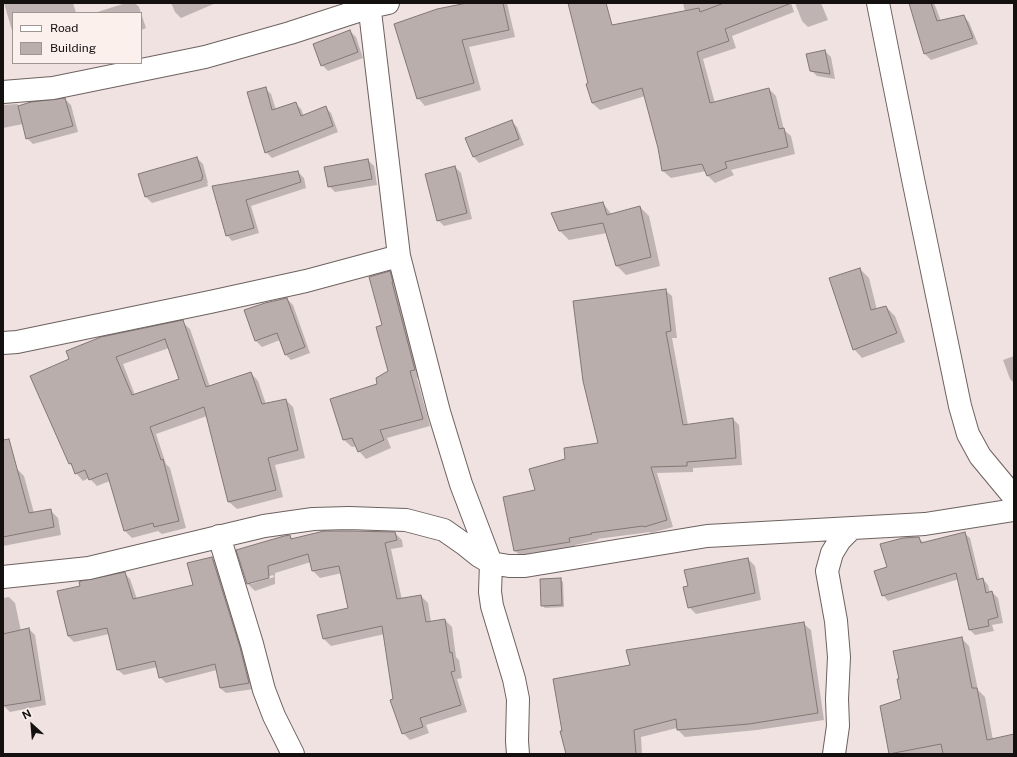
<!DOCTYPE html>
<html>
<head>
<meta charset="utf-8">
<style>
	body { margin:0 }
	#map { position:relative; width:1017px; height:757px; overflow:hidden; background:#efe2e0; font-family:"Public Sans",sans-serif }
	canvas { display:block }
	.frame { position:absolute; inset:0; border:4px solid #14100f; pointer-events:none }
	.legend { position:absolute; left:12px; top:12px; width:130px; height:52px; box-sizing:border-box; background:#fcf0ed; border:1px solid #9f9694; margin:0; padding:5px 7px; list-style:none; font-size:12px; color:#14100f }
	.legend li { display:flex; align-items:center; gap:8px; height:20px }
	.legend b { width:20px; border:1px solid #9f9694 }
	.north { position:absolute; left:12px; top:705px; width:40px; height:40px; -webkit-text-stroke:3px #fcf0ed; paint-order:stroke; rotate:334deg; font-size:11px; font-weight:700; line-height:16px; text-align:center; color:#14100f }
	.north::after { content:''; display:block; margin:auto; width:14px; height:18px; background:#14100f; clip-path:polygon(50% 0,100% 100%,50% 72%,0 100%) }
</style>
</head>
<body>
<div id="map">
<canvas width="1017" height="757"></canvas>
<div class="frame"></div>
<ul class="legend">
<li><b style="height:5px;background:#fff"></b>Road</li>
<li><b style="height:11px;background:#baaeac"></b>Building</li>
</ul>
<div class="north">N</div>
</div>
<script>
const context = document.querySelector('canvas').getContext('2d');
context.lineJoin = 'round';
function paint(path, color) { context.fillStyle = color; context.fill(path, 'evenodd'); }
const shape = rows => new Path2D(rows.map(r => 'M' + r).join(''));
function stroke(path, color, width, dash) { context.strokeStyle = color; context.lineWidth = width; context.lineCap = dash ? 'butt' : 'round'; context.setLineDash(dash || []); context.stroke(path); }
paint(shape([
	[4,3,73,3,76,13,13,13,13,34],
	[126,3,135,3,139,7,141,13,94,13],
	[171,3,216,3,181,18,175,12],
	[472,3,507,3,515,37,469,47,481,90,425,106,418,98],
	[683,3,791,3,794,12,732,36,736,48,703,59,715,103,769,89,776,96,784,130,791,136,795,154,731,170,734,175,715,183,708,176,706,171,671,178,663,171,659,147,645,96,600,110,592,103,685,12],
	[795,3,821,3,828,20,808,27,802,21],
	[910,3,934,3,941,21,963,16,969,22,978,44,931,60,925,54],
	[141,13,146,28,141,30],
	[350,31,356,37,363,58,328,71,322,65],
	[825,51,831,57,835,79,817,76,811,70],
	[265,88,271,94,276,110,295,103,301,109,304,116,326,108,331,113,338,132,272,158,266,152],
	[65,99,71,105,78,132,33,144,27,138,23,124,3,128,3,105,17,104,20,106],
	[511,121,517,127,524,145,479,163,474,157],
	[197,158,203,164,208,183,207,183,208,186,152,203,146,197],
	[368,160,374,166,377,185,335,192,329,186],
	[455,167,461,173,472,219,444,226,438,220],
	[298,172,304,178,306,188,251,206,259,233,232,241,227,235,213,187],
	[603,203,612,215,640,207,649,216,660,266,626,275,617,266,607,233,569,240,560,231,553,213],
	[860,269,869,278,877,310,886,307,895,316,905,342,862,358,854,349],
	[390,272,397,280,422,377,417,378,430,426,387,438,391,448,366,459,359,451,357,446,352,447,344,440,332,399,378,385,389,372,384,326],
	[665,290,672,296,677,338,672,338,688,425,733,419,739,425,742,465,693,468,693,472,657,473,673,527,651,533,650,532,597,539,598,540,575,545,576,548,522,557,515,551,536,491,567,459,599,444],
	[287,299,293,305,310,353,291,360,285,354,280,340,262,347,256,341,246,311],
	[182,322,190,329,210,387,251,373,258,381,266,404,286,400,293,407,305,458,275,465,283,497,237,509,229,502,207,416,156,434,166,464,170,468,186,528,162,534,158,531,132,538,125,531,110,481,97,486,89,478,83,481,76,473,74,468,70,464,31,377],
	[169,348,180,379,135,395,123,364],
	[1014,356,1014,383,1010,379,1003,360],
	[16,468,24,476,34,513,50,510,58,518,61,535,3,546,3,472],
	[395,533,402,540,403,547,391,549,402,600,421,596,428,603,431,622,445,620,452,627,456,657,459,660,462,678,457,679,467,712,426,725,429,733,410,740,403,733,394,700,385,634,331,646,324,639,318,616,350,609,342,573,320,578,313,571,311,562,275,573,275,584,255,591,248,584,238,551,290,536,293,539],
	[273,575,274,577,251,584,251,582],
	[964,533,970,538,980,580,983,579,988,585,990,593,992,592,998,598,1003,623,992,625,994,631,975,635,970,630,959,579,888,601,883,595,888,568,919,538,924,543],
	[212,558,218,564,254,689,226,693,220,688,217,670,166,683,160,677,157,667,124,675,118,670,109,634,74,642,68,636,59,592,81,587,124,573,130,579,137,599,194,586],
	[748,559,755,566,761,600,696,614,689,607],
	[560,579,563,582,564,607,545,608,542,605],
	[9,597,15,603,21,631,29,629,35,635,46,705,10,712,4,706,3,699,3,598],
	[803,623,811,630,824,720,757,730,685,737,678,730,677,728,641,737,642,754,567,754,631,666],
	[961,638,969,646,978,690,985,697,993,740,1014,735,1014,754,891,754,890,753,902,700]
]), '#0003');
const building = shape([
	[467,3,503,3,509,30,462,40,474,83,417,99,394,24,437,9,467,3],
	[568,3,606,3,612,25,699,8,700,12,724,3,789,3,789,4,725,29,729,41,697,52,710,103,769,88,779,129,784,128,788,147,725,162,727,168,707,176,702,164,662,171,658,148,642,88,592,103,586,84,588,83,568,3],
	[909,3,931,3,937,21,964,15,973,38,924,54,909,3],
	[350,30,358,52,321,66,313,44,350,30],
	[825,50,830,74,810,71,806,54,825,50],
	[266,87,272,110,296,102,301,116,326,106,333,126,265,153,247,92,266,87],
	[65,98,73,126,26,139,18,106,31,102,65,98],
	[512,120,519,139,473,157,465,138,512,120],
	[197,157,203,177,202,177,202,180,145,197,138,174,197,157],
	[368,159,372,179,328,187,324,167,368,159],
	[455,166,467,213,437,221,425,174,455,166],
	[298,171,301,182,246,200,254,228,226,236,212,186,298,171],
	[603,202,607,215,640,206,651,257,616,266,603,223,559,231,551,213,603,202],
	[860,268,871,310,886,306,897,333,853,350,829,278,860,268],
	[390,271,393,282,392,282,415,370,410,371,423,419,380,430,384,440,358,452,352,438,343,440,330,399,377,384,376,378,388,371,376,327,382,325,369,277,390,271],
	[666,289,671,331,666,332,683,425,733,418,736,458,687,462,687,466,651,467,667,520,644,527,643,526,591,533,592,534,569,538,570,542,514,551,503,497,535,490,529,469,565,459,564,448,598,443,583,381,573,301,666,289],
	[287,298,305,347,285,355,277,333,255,341,244,310,265,303,287,298],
	[183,320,206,387,251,372,262,404,286,399,298,450,268,458,276,490,228,502,204,407,150,427,161,460,163,459,179,521,154,527,153,523,124,531,107,473,89,480,85,470,75,474,71,463,69,464,30,376,69,359,66,351,101,337,183,320],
	[165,339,179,379,132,395,116,357,165,339],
	[9,439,29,513,51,509,54,527,3,537,3,440,9,439],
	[324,531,349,531,395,532,397,540,385,543,397,599,421,595,426,622,445,619,450,653,452,652,455,671,451,672,461,705,420,718,423,727,402,734,390,700,393,699,382,626,323,639,317,615,348,608,339,566,312,571,308,554,268,566,269,578,247,584,236,550,284,536,290,535,291,539,324,531],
	[965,532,977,580,983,578,986,593,992,591,998,617,988,620,989,626,969,630,956,573,882,596,874,571,887,567,880,544,903,538,919,537,921,543,965,532],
	[212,557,240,647,249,683,220,688,215,664,159,678,155,661,117,670,107,628,68,636,57,591,80,586,79,582,81,581,125,572,133,599,193,585,187,563,212,557],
	[748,558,755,593,688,608,683,587,688,586,684,570,748,558],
	[561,578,562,605,541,606,540,579,561,578],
	[804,622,818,713,749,724,677,730,676,719,634,730,636,754,566,754,560,731,562,731,553,679,630,665,626,650,804,622],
	[29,628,41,700,3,706,3,634,29,628],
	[962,637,972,688,977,688,987,740,1014,734,1014,754,943,754,941,744,889,754,880,706,901,699,897,679,899,679,893,651,962,637]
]);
paint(building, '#baaeac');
stroke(building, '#827775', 1);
const street = shape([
	[369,3,399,256,439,412,461,484,491,563,490,592,492,606,514,679,518,699,517,741,518,754],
	[878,3,913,179,960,406,968,434,980,456,1014,497],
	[3,92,53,88,205,57,290,33,370,7,388,3],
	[3,343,17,342,210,302,306,281,399,256],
	[219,536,252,644,264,690,274,716,293,754],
	[3,577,89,568,264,526,313,519,349,518,406,520,444,530,464,544,479,556,491,563,509,566,525,566,707,536,925,524,1014,510],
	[834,754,838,726,837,699,839,657,836,621,827,571,832,553,840,540,852,528]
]);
stroke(street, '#6d6260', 24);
stroke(street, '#fff', 22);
</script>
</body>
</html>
